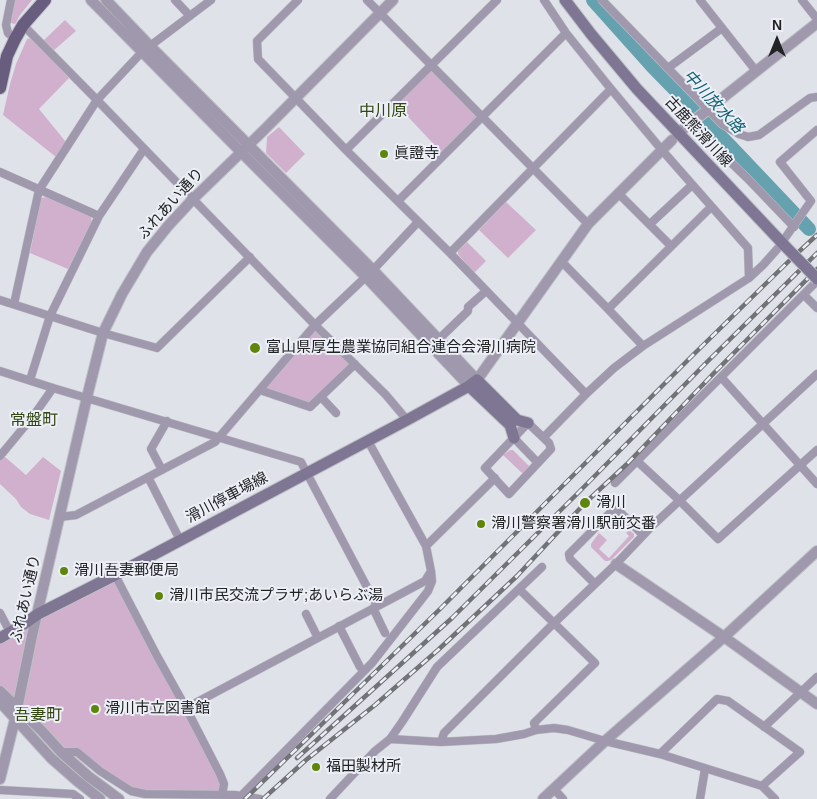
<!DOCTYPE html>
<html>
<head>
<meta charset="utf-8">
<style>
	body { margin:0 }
	#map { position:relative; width:817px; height:799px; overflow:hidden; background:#e0e2e9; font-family:Helvetica,sans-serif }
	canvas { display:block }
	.north { position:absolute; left:752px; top:15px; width:50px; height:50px; -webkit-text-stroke:4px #edeff7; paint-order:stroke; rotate:0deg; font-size:14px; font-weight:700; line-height:20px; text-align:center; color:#222325 }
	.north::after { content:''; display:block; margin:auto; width:18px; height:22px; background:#222325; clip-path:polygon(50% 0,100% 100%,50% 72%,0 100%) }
</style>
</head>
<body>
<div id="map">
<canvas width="817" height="799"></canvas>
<div class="north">N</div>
</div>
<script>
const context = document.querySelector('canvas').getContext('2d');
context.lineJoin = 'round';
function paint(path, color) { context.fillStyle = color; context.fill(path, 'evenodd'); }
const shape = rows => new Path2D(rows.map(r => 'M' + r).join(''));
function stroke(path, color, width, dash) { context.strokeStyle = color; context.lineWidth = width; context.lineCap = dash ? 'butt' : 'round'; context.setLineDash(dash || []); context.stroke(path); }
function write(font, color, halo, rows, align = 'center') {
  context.font = font + ' Helvetica,"Noto Sans JP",sans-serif'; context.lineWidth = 4; context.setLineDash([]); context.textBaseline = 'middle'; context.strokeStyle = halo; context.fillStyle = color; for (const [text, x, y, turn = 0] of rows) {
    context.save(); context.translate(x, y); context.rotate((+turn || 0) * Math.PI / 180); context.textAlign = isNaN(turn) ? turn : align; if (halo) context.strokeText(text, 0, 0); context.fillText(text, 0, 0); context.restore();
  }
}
paint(shape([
	[11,0,32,0,20,15,15,24,11,23,10,8],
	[65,20,76,31,53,51,43,41],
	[31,38,69,78,39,109,66,142,56,157,3,115,10,84,16,64,27,39],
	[433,70,477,114,476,119,442,153,396,104,428,71],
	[279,127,305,154,286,173,266,153,267,137],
	[46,197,91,217,92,222,68,269,30,253,41,198],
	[506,202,536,230,508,258,479,230],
	[467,242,486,261,474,273,458,254,458,251],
	[315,325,354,363,310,406,260,390],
	[510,450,513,450,529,466,529,468,523,474,503,455],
	[4,456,26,475,43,457,61,471,49,520,30,514,21,507,16,499,0,484,0,460],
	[629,530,634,534,634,537,611,560,608,561,605,561,591,547,591,544,593,541,599,533,607,540,599,549,609,558,629,536,626,533],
	[115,575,220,774,222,795,131,791,77,752,61,752,0,691,0,638]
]), '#d1b0ce');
stroke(shape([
	[593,0,652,66,732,148,809,229]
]), '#66a1af', 14);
const minor = shape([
	[11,0,6,25,8,33,15,39],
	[175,0,190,16],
	[298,0,257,41,258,59,346,150,450,253,586,394],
	[367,0,588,224],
	[602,0,722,124,739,134,748,137,759,135,810,98,817,97],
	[700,0,756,71],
	[802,0,817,19],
	[23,25,97,100,315,325,386,395,407,420],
	[668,68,722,28],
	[690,123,747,178,794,227],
	[346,150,497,0],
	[0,172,99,216],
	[618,193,671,246],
	[398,201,566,33],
	[650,224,692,185],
	[785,238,811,201,780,162,817,130],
	[450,253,611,89],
	[561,261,608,309,643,346],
	[749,278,763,265,779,247],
	[804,295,817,308],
	[0,300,103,333,157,348,250,257],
	[14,304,39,190,97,100,142,52,211,0],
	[608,309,711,207],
	[439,339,468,311,468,307,486,291],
	[0,371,53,388,301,462,377,606],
	[721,377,817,484],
	[30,380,50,316,99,216,144,149],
	[260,390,310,407,355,364],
	[321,397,336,413],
	[528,423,549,443,551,449,509,494,485,468,528,423],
	[544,437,586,394,614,368,643,346,749,278,748,248,661,149,611,89,566,33,544,0],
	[514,438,538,463],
	[0,456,34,415,53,388],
	[637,461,679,500,718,539,817,450],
	[162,470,151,449,167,421],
	[148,477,180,540],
	[615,483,817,281],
	[60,517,76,515,215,442,315,325,373,270,418,222],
	[426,546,495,478],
	[115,575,157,656,186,708,220,774,224,784,222,795,220,799],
	[595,584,570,559,569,554,613,510,618,510,643,535],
	[519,589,595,663,534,723,536,730],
	[373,608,385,633],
	[0,613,10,632],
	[306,614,318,638],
	[339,626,360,667],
	[186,708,425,581,431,571,426,546,368,441],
	[764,727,817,677],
	[390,739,441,742,496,739,524,734,536,730,554,728,568,730,605,741,660,754,762,786,775,799],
	[441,742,444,733,554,623,616,564,652,526,817,374],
	[61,752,77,752,100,771,131,791,145,794,235,795,260,799],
	[660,754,717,699,728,701,800,752,762,786],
	[554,789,563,799],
	[0,790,73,794,80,799],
	[241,796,372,663,428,591,432,581,431,571],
	[330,799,375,751,390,739,402,722,437,667,542,567],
	[700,799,705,769]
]);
const tertiary = shape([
	[91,0,241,152,365,276,469,386],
	[106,0,150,46,373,270,477,380,588,224,672,140],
	[682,130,817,23],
	[616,564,724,637,817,704],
	[0,691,42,731,61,752,88,776,119,799],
	[0,702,51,758,76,780,100,799],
	[0,779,15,719,32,636,87,397,103,333,122,294,147,252,168,226,193,199,264,130,393,0],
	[543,799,605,741,724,637,817,551]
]);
const secondary = shape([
	[565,0,591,34,637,89,785,246],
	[469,386,510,425,514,438],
	[0,638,24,624,38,614,115,575,407,420,469,386,477,380,517,420,528,423]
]);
const primary = shape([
	[0,88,7,56,15,39,23,25,45,0]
]);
stroke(minor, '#bec0c6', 9);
stroke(tertiary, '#bec0c6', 12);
stroke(secondary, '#bec0c6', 13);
stroke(primary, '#bec0c6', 14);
stroke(minor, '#a099ad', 8);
stroke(tertiary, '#a099ad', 10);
stroke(secondary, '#7f7693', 11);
stroke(primary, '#695d7f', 12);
const rail = shape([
	[297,758,452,618,576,495,706,363,817,253],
	[245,799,441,608,693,355,791,259,817,235],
	[263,799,306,760,375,705,438,650,517,576,585,503,627,464,714,373,817,269]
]);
stroke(rail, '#717377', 4.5);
stroke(rail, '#edeff7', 2.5, [8]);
const secondaryBridge = shape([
	[785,246,817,279]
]);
stroke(secondaryBridge, '#bec0c6', 13, []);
stroke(secondaryBridge, '#7f7693', 11);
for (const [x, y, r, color] of [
	[384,154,5,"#5e860c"],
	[255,348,6,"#5e860c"],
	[585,503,6,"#5e860c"],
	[481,524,5,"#5e860c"],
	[64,571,5,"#5e860c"],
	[159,596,5,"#5e860c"],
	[95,709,5,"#5e860c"],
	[316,767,5,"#5e860c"]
]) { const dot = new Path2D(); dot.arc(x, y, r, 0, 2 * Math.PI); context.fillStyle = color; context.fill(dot); stroke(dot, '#edeff7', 2); }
write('15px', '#222325', '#edeff7', [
	["古鹿熊滑川線",698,132,47],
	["ふれあい通り",171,204,-48],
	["滑川停車場線",227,498,-28],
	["ふれあい通り",26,599,-77]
]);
write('15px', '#222325', '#edeff7', [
	["眞證寺",394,154],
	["富山県厚生農業協同組合連合会滑川病院",266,348],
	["滑川",596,503],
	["滑川警察署滑川駅前交番",491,524],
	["滑川吾妻郵便局",74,571],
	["滑川市民交流プラザ;あいらぶ湯",169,596],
	["滑川市立図書館",105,709],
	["福田製材所",326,767]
], 'left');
write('italic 16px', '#0f6271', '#edeff7', [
	["中川放水路",713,102,47]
]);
write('16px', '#344713', '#edeff7', [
	["中川原",383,112],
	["常盤町",34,421],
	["吾妻町",38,716]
]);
</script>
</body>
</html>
